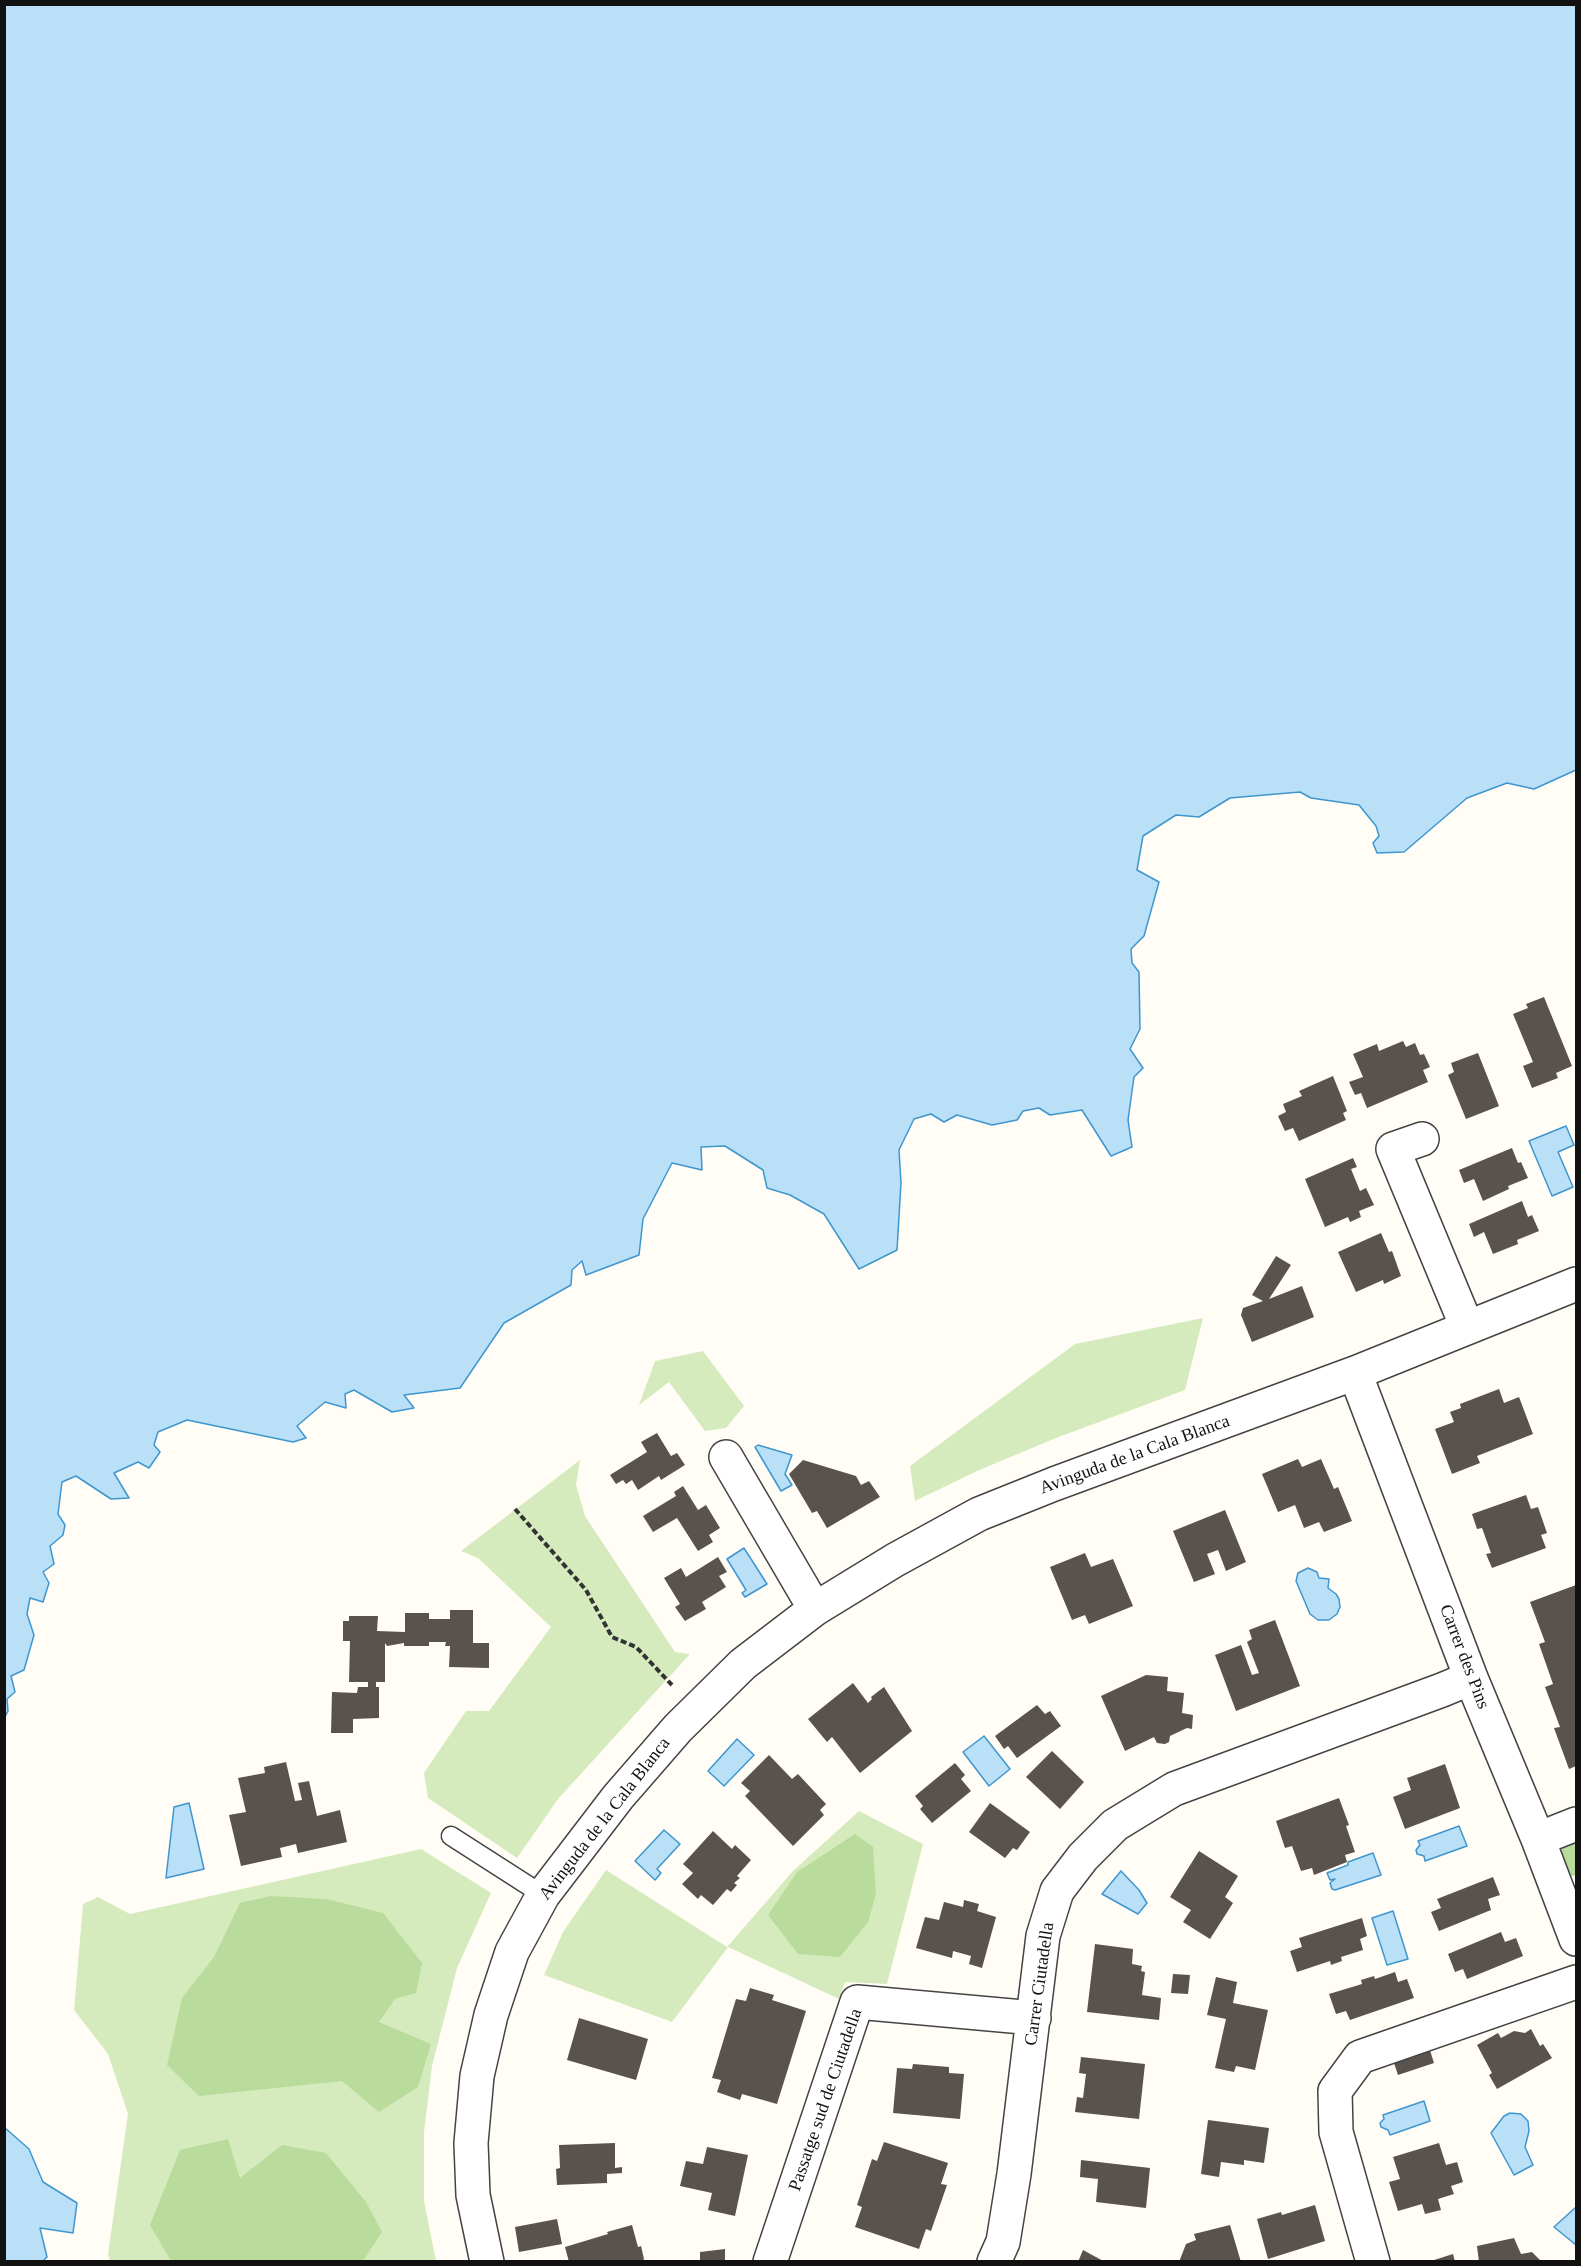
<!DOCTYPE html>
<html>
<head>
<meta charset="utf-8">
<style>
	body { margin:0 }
	#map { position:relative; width:1581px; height:2266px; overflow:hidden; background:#fffdf5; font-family:"Times New Roman",serif }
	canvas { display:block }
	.frame { position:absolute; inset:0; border:6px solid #111; pointer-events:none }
</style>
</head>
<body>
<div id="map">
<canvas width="1581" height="2266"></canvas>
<div class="frame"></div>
</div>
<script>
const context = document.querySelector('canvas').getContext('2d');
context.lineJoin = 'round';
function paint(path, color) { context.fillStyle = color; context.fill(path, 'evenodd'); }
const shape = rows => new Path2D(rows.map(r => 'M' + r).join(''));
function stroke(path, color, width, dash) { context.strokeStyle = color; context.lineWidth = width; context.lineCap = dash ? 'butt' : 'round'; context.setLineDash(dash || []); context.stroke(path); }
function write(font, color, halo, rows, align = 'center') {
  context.font = font + ' "Times New Roman",serif'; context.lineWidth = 6; context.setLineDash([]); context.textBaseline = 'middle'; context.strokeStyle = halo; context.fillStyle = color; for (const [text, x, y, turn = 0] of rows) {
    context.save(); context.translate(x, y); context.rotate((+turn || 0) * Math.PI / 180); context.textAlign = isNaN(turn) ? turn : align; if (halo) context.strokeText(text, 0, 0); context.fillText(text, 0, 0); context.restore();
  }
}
paint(shape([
	[1203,1318,1185,1390,1056,1438,977,1471,915,1501,910,1466,1075,1344],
	[703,1351,744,1406,726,1428,705,1431,669,1382,639,1405,655,1361],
	[580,1460,576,1485,585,1516,675,1652,690,1654,558,1799,517,1858,428,1798,424,1773,466,1711,489,1711,551,1627,478,1558,461,1551],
	[859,1811,923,1844,887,1984,845,1982,839,1999,728,1947,672,2022,544,1975,563,1932,606,1870,727,1947,793,1871],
	[421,1849,491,1893,457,1968,432,2066,424,2132,424,2201,436,2261,110,2261,108,2254,128,2114,108,2054,74,2010,83,1904,98,1897,130,1914]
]), '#d5ebbd');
paint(shape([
	[855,1834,873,1847,876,1894,868,1922,840,1957,798,1954,768,1915,797,1872],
	[1576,1835,1576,1875,1562,1878,1555,1856],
	[271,1896,326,1899,383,1913,422,1963,416,1993,395,1999,379,2022,431,2044,418,2087,379,2112,342,2081,199,2096,167,2065,182,1998,214,1957,240,1903],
	[228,2139,240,2178,282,2145,326,2153,366,2202,382,2232,363,2261,171,2261,150,2225,180,2150]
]), '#b9dc9c');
const water = shape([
	[5,4,1576,5,1576,770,1534,789,1507,783,1467,798,1404,852,1377,853,1373,843,1379,836,1376,826,1359,805,1311,798,1300,792,1230,798,1199,817,1176,815,1143,836,1137,870,1159,882,1144,936,1131,949,1132,963,1139,972,1140,1029,1130,1049,1143,1068,1134,1077,1128,1120,1132,1147,1111,1156,1082,1110,1050,1115,1039,1108,1023,1111,1017,1120,992,1125,957,1115,944,1122,931,1114,914,1119,899,1150,901,1183,897,1250,859,1269,824,1214,790,1195,767,1188,763,1170,725,1146,701,1147,702,1170,672,1163,643,1219,639,1255,586,1275,582,1261,572,1270,571,1285,504,1323,460,1388,404,1395,414,1408,392,1412,354,1390,345,1394,346,1408,325,1402,297,1426,306,1438,293,1442,187,1420,158,1432,154,1445,160,1452,149,1468,138,1462,114,1473,129,1498,111,1499,76,1476,62,1482,58,1514,65,1525,63,1535,50,1546,54,1564,43,1572,49,1583,43,1602,30,1598,27,1614,34,1635,24,1670,11,1676,15,1692,7,1699,8,1711,5,1717,5,4],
	[1566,1126,1574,1145,1558,1152,1573,1187,1552,1196,1529,1141,1566,1126],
	[758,1445,792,1455,785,1474,792,1485,781,1491,755,1447,758,1445],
	[744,1548,767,1584,745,1597,742,1593,746,1590,727,1559,744,1548],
	[1308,1568,1317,1572,1319,1578,1329,1579,1328,1588,1336,1594,1339,1599,1340,1607,1337,1614,1329,1620,1318,1620,1310,1614,1296,1581,1298,1573,1308,1568],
	[984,1736,1010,1769,989,1786,963,1752,984,1736],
	[737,1739,754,1755,724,1786,708,1771,737,1739],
	[189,1803,204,1869,166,1878,174,1807,189,1803],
	[1459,1826,1467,1846,1425,1861,1424,1856,1417,1854,1416,1850,1420,1845,1418,1841,1459,1826],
	[664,1830,680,1844,657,1869,661,1873,655,1880,635,1861,664,1830],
	[1373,1853,1381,1875,1335,1890,1332,1889,1330,1883,1335,1879,1330,1880,1327,1873,1348,1865,1348,1862,1373,1853],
	[1121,1871,1139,1890,1147,1903,1138,1914,1102,1894,1121,1871],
	[1393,1911,1408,1959,1387,1965,1372,1918,1393,1911],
	[1424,2101,1430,2121,1390,2135,1388,2130,1381,2127,1380,2123,1384,2119,1383,2115,1424,2101],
	[1510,2113,1521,2114,1528,2121,1529,2131,1525,2147,1533,2165,1514,2175,1491,2133,1504,2116,1510,2113],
	[4,2127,29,2149,43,2182,77,2203,73,2233,40,2228,47,2257,43,2261,5,2261,4,2127],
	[1576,2207,1576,2245,1554,2227,1576,2207]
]);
paint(water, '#b9e0f7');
stroke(water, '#3f96cf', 1.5);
paint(shape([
	[1544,997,1572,1066,1556,1073,1558,1078,1532,1088,1523,1066,1533,1062,1513,1014,1528,1008,1526,1004],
	[1403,1041,1406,1047,1415,1043,1420,1055,1424,1054,1430,1067,1423,1070,1428,1082,1367,1108,1361,1093,1355,1095,1349,1082,1363,1077,1353,1054,1377,1044,1379,1051],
	[1478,1053,1499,1106,1466,1119,1448,1075,1454,1072,1451,1063],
	[1333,1076,1347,1111,1343,1113,1346,1120,1299,1141,1293,1128,1285,1131,1278,1116,1286,1112,1283,1104,1302,1096,1299,1091],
	[1512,1148,1518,1163,1521,1162,1528,1178,1508,1186,1509,1189,1483,1201,1474,1179,1464,1183,1459,1170],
	[1353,1158,1357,1167,1351,1169,1360,1191,1366,1188,1374,1205,1359,1211,1361,1217,1350,1222,1348,1217,1325,1227,1305,1179],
	[1522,1201,1528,1217,1532,1215,1539,1231,1517,1240,1518,1244,1493,1254,1484,1232,1474,1237,1469,1224],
	[1381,1233,1389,1252,1392,1251,1401,1276,1384,1284,1383,1280,1356,1292,1338,1252],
	[1276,1256,1291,1265,1269,1299,1302,1286,1314,1317,1252,1342,1241,1315,1243,1308,1263,1301,1252,1295],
	[1499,1389,1504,1403,1519,1397,1533,1434,1477,1456,1480,1463,1452,1474,1435,1429,1454,1422,1450,1412,1461,1408,1460,1404],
	[657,1433,671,1456,677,1453,685,1465,661,1480,659,1476,638,1490,632,1480,626,1484,623,1480,616,1484,610,1475,647,1452,641,1442],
	[1298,1459,1302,1467,1321,1459,1334,1489,1338,1487,1352,1521,1324,1532,1319,1522,1304,1528,1295,1505,1278,1512,1262,1474],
	[803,1460,856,1476,861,1485,869,1481,880,1497,827,1528,817,1511,812,1513,789,1474],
	[683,1486,698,1510,706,1505,720,1528,709,1535,713,1542,698,1551,677,1518,653,1532,643,1516,676,1496,674,1492],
	[1526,1495,1531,1509,1538,1507,1547,1533,1541,1535,1546,1548,1492,1568,1486,1554,1491,1553,1482,1528,1477,1529,1472,1514],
	[1225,1510,1246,1562,1226,1571,1218,1550,1207,1554,1215,1574,1194,1582,1173,1531],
	[1085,1553,1091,1567,1113,1559,1133,1606,1089,1624,1085,1615,1072,1620,1050,1567],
	[718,1557,727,1572,719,1576,726,1587,702,1602,706,1609,685,1621,675,1607,680,1604,664,1578,681,1568,686,1577],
	[1576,1585,1576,1766,1569,1769,1554,1728,1560,1727,1545,1687,1553,1684,1539,1644,1545,1642,1530,1602],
	[450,1610,473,1610,473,1643,489,1643,489,1668,449,1667,450,1646,445,1646,446,1642,429,1642,429,1646,404,1646,404,1643,387,1646,385,1643,385,1682,376,1682,376,1687,379,1687,379,1718,353,1719,353,1733,331,1733,332,1692,357,1693,358,1687,368,1687,368,1682,349,1682,350,1641,343,1641,343,1621,349,1621,349,1616,378,1616,377,1631,405,1632,405,1613,429,1613,429,1619,450,1619],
	[1275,1620,1300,1686,1236,1711,1215,1655,1241,1645,1252,1675,1259,1673,1247,1642,1252,1639,1249,1630],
	[1146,1675,1168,1677,1167,1691,1184,1693,1182,1713,1193,1715,1192,1729,1187,1728,1170,1736,1169,1742,1165,1744,1157,1743,1154,1737,1125,1751,1101,1696],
	[853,1683,868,1703,872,1699,871,1697,884,1687,912,1731,860,1773,832,1737,827,1742,808,1719],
	[1037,1705,1045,1714,1050,1711,1061,1726,1017,1758,1008,1746,1004,1749,995,1736],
	[1052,1751,1084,1782,1060,1809,1026,1777],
	[769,1755,792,1779,798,1774,826,1804,820,1810,824,1815,793,1846,745,1796,750,1791,741,1783],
	[286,1762,295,1801,302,1800,298,1783,309,1781,317,1816,340,1810,347,1842,298,1853,296,1844,280,1848,282,1857,241,1866,229,1815,246,1812,238,1778,265,1773,264,1767],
	[955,1763,965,1775,961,1779,971,1791,932,1823,920,1809,923,1806,915,1796],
	[1445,1764,1460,1808,1405,1829,1393,1797,1411,1790,1407,1778],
	[1339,1798,1349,1825,1346,1826,1355,1852,1345,1855,1347,1862,1314,1875,1312,1868,1301,1871,1292,1846,1285,1848,1276,1821],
	[990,1803,1030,1832,1017,1850,1013,1848,1005,1858,969,1832],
	[713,1831,732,1849,735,1845,751,1860,737,1876,740,1878,734,1883,737,1885,731,1892,727,1889,713,1905,701,1895,698,1899,682,1884,693,1873,683,1864],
	[1199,1851,1238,1876,1225,1897,1233,1903,1210,1939,1183,1922,1191,1910,1170,1897],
	[1493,1877,1500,1895,1488,1899,1491,1910,1439,1931,1431,1912,1441,1908,1437,1899],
	[964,1900,979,1904,977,1911,996,1917,982,1968,969,1964,971,1956,953,1951,952,1958,916,1948,925,1917,939,1920,944,1902,963,1907],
	[1362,1918,1367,1936,1360,1939,1363,1950,1341,1957,1342,1961,1331,1965,1330,1961,1297,1972,1290,1951,1302,1947,1299,1938],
	[1501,1932,1505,1942,1516,1938,1523,1956,1467,1979,1463,1969,1455,1972,1448,1954],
	[1095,1944,1133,1949,1132,1964,1142,1966,1141,1971,1145,1972,1142,1995,1161,1998,1159,2020,1087,2012],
	[1395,1972,1398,1982,1407,1979,1414,1998,1350,2020,1346,2011,1336,2014,1329,1994,1362,1984,1361,1980,1374,1976,1375,1979],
	[1173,1974,1190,1975,1188,1994,1171,1993],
	[1216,1977,1237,1982,1233,2003,1268,2010,1255,2070,1236,2066,1234,2072,1215,2068,1226,2019,1207,2015],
	[750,1988,774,1995,772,2000,806,2011,777,2104,742,2094,740,2100,717,2092,721,2080,712,2078,736,1999,746,2001],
	[579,2018,648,2039,636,2080,567,2060],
	[1531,2029,1540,2046,1543,2044,1552,2058,1497,2089,1489,2075,1492,2073,1477,2045,1498,2033,1501,2038,1514,2031,1525,2033],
	[1428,2044,1434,2063,1398,2075,1392,2057],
	[1081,2057,1145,2064,1139,2119,1075,2112,1077,2097,1083,2098,1086,2074,1079,2073],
	[913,2064,949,2067,949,2073,964,2074,960,2119,893,2113,897,2068,912,2069],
	[1208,2120,1269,2128,1264,2163,1244,2160,1244,2165,1221,2162,1219,2177,1201,2174],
	[884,2142,948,2163,941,2184,947,2185,931,2231,926,2229,919,2249,855,2227,862,2207,857,2205,872,2159,877,2161],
	[615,2143,615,2168,622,2167,622,2173,607,2174,607,2183,557,2185,556,2169,560,2168,559,2145],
	[1439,2143,1446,2165,1457,2162,1463,2182,1451,2186,1454,2194,1438,2199,1441,2210,1425,2214,1422,2204,1398,2211,1389,2182,1400,2179,1393,2157],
	[707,2147,748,2155,735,2216,708,2210,712,2193,680,2186,686,2161,703,2164],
	[1081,2160,1150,2168,1146,2208,1096,2202,1098,2179,1080,2177],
	[1315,2205,1325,2241,1268,2259,1257,2219,1281,2212,1282,2215],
	[557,2219,562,2244,519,2252,515,2227],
	[632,2225,638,2247,641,2246,644,2259,642,2262,569,2262,565,2247,608,2234,607,2232],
	[1230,2225,1241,2262,1179,2262,1186,2244,1196,2240,1194,2234],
	[1514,2238,1521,2254,1532,2252,1542,2262,1479,2262,1477,2246],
	[725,2249,725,2262,700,2262,700,2252],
	[1083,2250,1105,2262,1078,2262],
	[1453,2254,1455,2262,1431,2262,1431,2261]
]), '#5a524d');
const lane = shape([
	[451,1836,543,1895]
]);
const street = shape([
	[1422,1139,1393,1149,1467,1327],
	[1355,1373,1471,1678,1538,1839,1576,1939],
	[726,1457,815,1609],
	[1538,1839,1576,1824],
	[487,2262,473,2195,471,2143,477,2076,491,2015,512,1952,543,1895,618,1797,678,1728,743,1664,815,1609,895,1560,979,1514,1054,1484,1355,1373,1576,1284],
	[770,2262,857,2002,1034,2018],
	[994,2262,1003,2242,1014,2174,1043,1936,1057,1891,1083,1857,1115,1825,1174,1789,1442,1690,1471,1678],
	[1373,2262,1336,2132,1335,2091,1360,2057,1576,1982]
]);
stroke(lane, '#444', 21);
stroke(street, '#444', 36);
stroke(shape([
	[515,1509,586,1590,612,1637,636,1647,672,1685]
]), '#333', 4, [6, 3]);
stroke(lane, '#fff', 18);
stroke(street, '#fff', 33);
write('18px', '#111', '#fff', [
	["Avinguda de la Cala Blanca",1135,1455,-20],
	["Carrer des Pins",1464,1657,69],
	["Avinguda de la Cala Blanca",605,1819,-52],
	["Carrer Ciutadella",1040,1984,-82],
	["Passatge sud de Ciutadella",826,2100,-71]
]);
</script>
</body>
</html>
